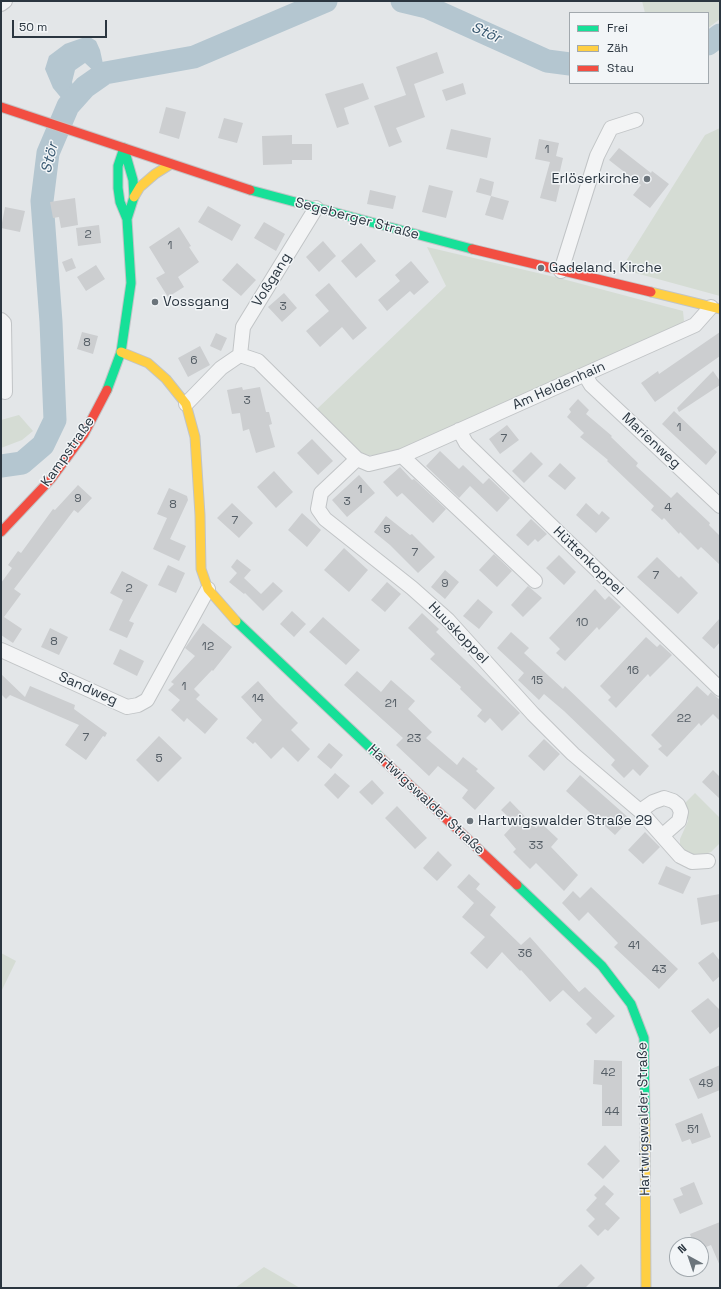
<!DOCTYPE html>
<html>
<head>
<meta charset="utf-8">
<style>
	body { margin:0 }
	#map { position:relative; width:721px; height:1289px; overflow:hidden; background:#e3e6e8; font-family:"Space Grotesk",sans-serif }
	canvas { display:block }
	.frame { position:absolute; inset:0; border:2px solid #2b3640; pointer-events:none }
	.legend { position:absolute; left:569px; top:12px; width:140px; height:72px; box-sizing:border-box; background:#f2f5f7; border:1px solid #a2a9ae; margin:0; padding:5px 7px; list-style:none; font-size:12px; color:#2b3640 }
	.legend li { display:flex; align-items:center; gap:8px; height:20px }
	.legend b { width:20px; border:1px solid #a2a9ae }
	.north { position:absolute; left:669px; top:1237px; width:40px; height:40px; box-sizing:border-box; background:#f2f5f7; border:1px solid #a2a9ae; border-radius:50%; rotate:320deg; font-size:11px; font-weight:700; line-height:16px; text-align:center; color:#2b3640 }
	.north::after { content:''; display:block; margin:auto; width:14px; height:18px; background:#6b747b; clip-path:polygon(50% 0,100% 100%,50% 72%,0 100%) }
	.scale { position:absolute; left:12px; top:20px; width:95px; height:18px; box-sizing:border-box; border:2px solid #2b3640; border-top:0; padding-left:5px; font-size:12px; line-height:14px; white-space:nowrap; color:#2b3640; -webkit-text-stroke:3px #f2f5f7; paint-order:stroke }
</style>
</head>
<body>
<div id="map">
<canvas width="721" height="1289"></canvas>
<div class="frame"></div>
<ul class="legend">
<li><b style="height:5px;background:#16e098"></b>Frei</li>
<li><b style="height:5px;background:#ffcf43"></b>Zäh</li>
<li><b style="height:5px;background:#f24e42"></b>Stau</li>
</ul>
<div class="north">N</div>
<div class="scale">50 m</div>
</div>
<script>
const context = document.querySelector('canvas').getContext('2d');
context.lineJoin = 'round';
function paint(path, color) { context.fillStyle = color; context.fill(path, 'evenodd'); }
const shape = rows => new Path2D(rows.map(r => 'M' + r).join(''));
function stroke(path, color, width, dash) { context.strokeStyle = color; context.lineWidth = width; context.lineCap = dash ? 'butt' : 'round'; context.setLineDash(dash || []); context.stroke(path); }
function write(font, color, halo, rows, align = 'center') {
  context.font = font + ' "Space Grotesk",sans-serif'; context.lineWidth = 3; context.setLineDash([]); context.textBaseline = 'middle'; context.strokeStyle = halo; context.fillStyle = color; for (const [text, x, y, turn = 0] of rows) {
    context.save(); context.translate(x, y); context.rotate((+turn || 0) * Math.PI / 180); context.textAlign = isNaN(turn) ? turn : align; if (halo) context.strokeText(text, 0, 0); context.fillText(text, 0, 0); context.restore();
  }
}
paint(shape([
	[642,1,720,1,720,19,708,28,708,13,645,13],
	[720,128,720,296,621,269,705,135],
	[427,247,559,278,683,311,684,321,675,331,404,450,378,456,361,454,317,409,446,286],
	[19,415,33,431,22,440,1,448,1,420],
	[695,793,720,818,720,843,711,852,699,856,686,852,680,845,680,839,688,821,684,804],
	[1,953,16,961,1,992],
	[264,1267,300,1288,235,1288]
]), '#d5dcd4');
paint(shape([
	[88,36,96,41,100,50,105,73,100,77,85,63,75,70,72,82,77,97,68,106,53,88,45,69,49,56,65,44]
]), '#b4c6d0');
stroke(shape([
	[402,1,427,7,547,61,570,64],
	[708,44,720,35],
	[1,466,22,463,43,445,55,420,51,322,42,201,48,153,68,106,85,87,105,73,194,57,326,1]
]), '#b4c6d0', 23);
paint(shape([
	[437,52,444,73,414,84,425,117,396,128,402,142,389,147,374,106,406,95,396,67],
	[363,83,369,99,344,108,349,124,337,128,325,94],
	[463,83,466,94,446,101,442,90],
	[166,107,186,112,179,139,159,133],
	[224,118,243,123,237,143,218,138],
	[451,129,491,138,487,158,446,149],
	[292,135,292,144,312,144,312,160,292,160,292,164,263,165,262,136],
	[539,139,559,143,556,156,563,158,557,184,560,185,556,202,540,198,550,162,535,159],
	[619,148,651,173,652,171,669,184,650,208,633,195,641,185,609,160],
	[480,178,494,182,491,196,476,192],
	[429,185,453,191,446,218,422,212],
	[370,190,396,196,393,209,367,204],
	[491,196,509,201,503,220,485,215],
	[75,198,78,225,61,228,59,217,53,218,50,202],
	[208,206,241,225,232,241,198,222],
	[5,207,25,211,20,232,1,228],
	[264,222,285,234,276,251,254,238],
	[99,225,101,243,78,246,76,228],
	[179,227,191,246,189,247,199,262,178,277,184,287,168,297,156,278,165,273,149,247],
	[323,241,336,256,319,272,306,257],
	[361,243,376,261,356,278,341,261],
	[72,258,76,268,66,272,62,262],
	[411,261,429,282,414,295,410,291,387,311,378,300,400,281,395,275],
	[237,263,256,280,241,296,222,280],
	[96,265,105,279,86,291,77,277],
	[329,283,367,328,353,340,342,327,320,347,306,331,329,311,315,295],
	[284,293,297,308,282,322,268,307],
	[82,332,98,336,93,354,77,349],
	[720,332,720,356,655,402,641,383,658,371,659,374],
	[216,333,227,338,221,351,210,346],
	[200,346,210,365,188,377,178,358],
	[713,371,720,381,720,385,679,412,677,408],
	[242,387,243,390,260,387,266,412,269,412,272,424,269,425,275,447,256,453,249,429,243,431,240,413,232,414,227,390],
	[578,399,589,410,586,414,612,436,611,437,638,463,636,466,671,498,677,492,710,523,709,525,720,536,720,565,701,547,698,550,680,532,679,534,664,518,662,520,651,510,654,506,607,461,608,460,580,437,584,433,567,417,571,412,569,409],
	[674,411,717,452,706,465,662,424],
	[507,425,519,440,500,454,489,439],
	[312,439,333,461,318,475,297,453],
	[440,451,459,469,463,465,483,484,489,478,510,498,497,512,470,486,459,498,426,466],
	[531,452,543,464,524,483,512,471],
	[560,463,576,478,565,490,548,476],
	[400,467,412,480,414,479,446,509,433,523,402,493,397,497,383,482],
	[274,471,293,492,276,508,257,487],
	[359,475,375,493,347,517,332,500],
	[78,485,92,498,78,513,74,510,14,589,21,594,4,617,22,629,13,643,1,635,1,583,12,568,8,565,18,551,21,553,53,509,55,510],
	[169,488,187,496,188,500,170,539,186,546,179,561,153,549,167,518,157,514],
	[232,503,253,523,239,538,217,518],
	[586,503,599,515,602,511,610,518,596,533,576,515],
	[302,513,321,530,307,547,288,530],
	[386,516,410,535,412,534,435,557,418,573,390,545,374,532],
	[531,519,547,534,538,542,535,539,528,546,516,535],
	[344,548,368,570,349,592,324,570],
	[494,554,512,571,497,587,479,570],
	[559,555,576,572,564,585,546,568],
	[657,557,679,578,681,576,698,593,678,614,637,577],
	[237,559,251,570,244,578,261,594,273,582,283,591,263,611,245,593,244,594,229,582,237,573,231,567],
	[168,565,185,573,176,593,158,585],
	[445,570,459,582,445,599,431,587],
	[122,571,148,585,129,621,134,623,127,638,109,630,123,600,110,593],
	[387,582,401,594,385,612,371,600],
	[528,586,542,598,523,617,511,605],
	[595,589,605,600,609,596,621,607,599,630,597,627,565,661,556,653,560,649,549,638],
	[478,599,493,612,479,629,463,616],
	[292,611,306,624,294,637,280,624],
	[422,613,439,629,436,632,520,713,502,731,490,718,485,723,477,716,482,710,460,689,461,687,430,659,435,654,408,628],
	[323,617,360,650,346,665,309,632],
	[720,618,720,642,714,649,702,638],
	[203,623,232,647,213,671,212,670,194,689,200,695,196,699,218,719,205,734,187,718,184,722,171,710,180,700,168,690,174,684,171,682,195,656,185,648],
	[50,628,68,637,59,655,41,647],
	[511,632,529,648,524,653,563,689,565,686,649,766,640,776,633,769,624,778,611,765,615,760,564,711,544,694,539,700,518,680,524,673,497,648],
	[646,637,657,647,660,644,672,655,650,677,648,674,616,708,608,700,611,697,600,686],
	[120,649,144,661,137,676,113,664],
	[357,671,381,692,391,680,415,701,408,709,432,732,426,738,457,765,463,757,478,769,476,771,495,788,475,810,462,798,468,790,438,766,429,776,396,745,403,738,344,685],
	[1,674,25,697,30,686,75,705,74,709,107,733,105,737,103,736,86,760,65,745,79,725,10,695,6,699,1,694],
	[258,681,275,700,298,723,291,730,310,749,298,762,283,747,271,759,255,742,253,744,246,738,262,720,241,697],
	[697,686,708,696,711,692,720,700,720,721,713,714,701,726,699,723,667,757,658,749,662,746,651,735],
	[159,736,182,758,158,782,136,760],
	[544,739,560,754,544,771,528,756],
	[329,743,343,755,331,769,317,757],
	[713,770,720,777,720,799,702,782],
	[335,773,350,786,338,799,324,785],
	[580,775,630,819,615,835,566,791],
	[372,780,384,793,372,805,359,792],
	[510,801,536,828,541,823,558,839,551,847,578,875,564,891,536,863,530,869,513,852,516,849,504,835,515,823,501,810],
	[397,806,427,838,415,849,385,818],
	[645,832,660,847,643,864,628,850],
	[438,851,452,865,437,881,423,868],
	[666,866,691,877,683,894,658,884],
	[469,874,480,884,476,889,496,907,490,915,521,945,530,937,579,992,585,987,615,1016,596,1034,586,1024,592,1018,563,990,550,1002,521,970,520,971,502,952,487,969,470,953,485,937,462,917,474,903,457,887],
	[591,887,678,969,659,989,614,947,618,943,588,912,579,921,562,903,573,891,580,898],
	[720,894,720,921,701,925,697,898],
	[713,952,720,961,720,976,713,982,698,963],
	[708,998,720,1010,720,1026,710,1034,691,1011],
	[594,1060,622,1061,622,1126,602,1126,602,1085,593,1084],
	[720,1065,720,1090,698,1099,689,1079],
	[702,1113,711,1137,692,1144,690,1139,682,1142,675,1124],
	[605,1145,620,1161,603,1179,587,1164],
	[694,1182,703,1204,680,1214,673,1199,683,1195,680,1188],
	[604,1185,614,1194,605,1204,620,1218,608,1231,605,1229,598,1236,588,1226,595,1219,586,1210,597,1198,594,1195],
	[720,1222,720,1266,711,1245,701,1249,701,1245,694,1245,690,1234],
	[581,1264,595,1278,585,1288,556,1288]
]), '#ccced0');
const street = shape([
	[1,4,5,1],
	[561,271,597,156,611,128,636,120],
	[1,320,4,323,5,392],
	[240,355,243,327,316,208],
	[585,375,591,385,720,506],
	[186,404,221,368,240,355,258,361,357,459,369,464,402,456,695,325,711,307],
	[459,430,466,443,720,689],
	[402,456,535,581],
	[357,459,321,493,318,509,325,519,412,588,448,620,533,714,573,754,640,811,680,856,692,862,708,861],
	[1,650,127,707,138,705,147,700,208,589],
	[640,811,653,802,664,798,673,801,678,805,681,812,679,821,663,835]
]);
const fast = shape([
	[125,152,133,180,134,197,127,219],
	[250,190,472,249],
	[107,390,121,352,131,283,127,219,120,202,118,188,118,166,124,148],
	[236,621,382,759],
	[517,885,602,966,631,1004,644,1038,645,1119]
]);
const slow = shape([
	[134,197,140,187,155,174,171,164],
	[651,292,720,309],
	[121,352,148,363,166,379,186,404,195,437,200,515,201,569,208,589,236,621],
	[645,1119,646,1288]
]);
const jam = shape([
	[1,107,250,190],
	[472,249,651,292],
	[1,532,51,479,84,434,107,390],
	[382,759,517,885]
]);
stroke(street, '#c1c4c6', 16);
stroke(fast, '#c1c4c6', 11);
stroke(slow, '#c1c4c6', 11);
stroke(jam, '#c1c4c6', 11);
stroke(street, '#f3f4f5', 14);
stroke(fast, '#16e098', 9);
stroke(slow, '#ffcf43', 9);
stroke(jam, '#f24e42', 9);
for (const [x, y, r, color] of [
	[647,179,4,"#6b747b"],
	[541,268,4,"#6b747b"],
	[155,302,4,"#6b747b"],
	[470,821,4,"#6b747b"]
]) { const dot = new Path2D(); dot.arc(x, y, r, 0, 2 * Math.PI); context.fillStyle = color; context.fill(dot); stroke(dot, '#f2f5f7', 1.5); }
write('12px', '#545d65', null, [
	["1",547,150],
	["2",88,235],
	["1",170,246],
	["3",283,307],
	["8",87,343],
	["6",194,361],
	["3",247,401],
	["1",679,428],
	["7",504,439],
	["1",360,490],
	["9",78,499],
	["3",347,502],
	["8",173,505],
	["4",668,508],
	["7",235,521],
	["5",387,530],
	["7",415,553],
	["7",656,576],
	["9",445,584],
	["2",129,589],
	["10",582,623],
	["8",54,642],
	["12",208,647],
	["16",633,671],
	["15",537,681],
	["1",184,687],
	["14",258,699],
	["21",391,704],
	["22",684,719],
	["7",86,738],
	["23",414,739],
	["5",159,759],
	["33",536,846],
	["41",634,946],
	["36",525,954],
	["43",659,970],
	["42",608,1073],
	["49",706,1084],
	["44",612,1112],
	["51",693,1130]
]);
write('14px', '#2b3640', '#f2f5f7', [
	["Erlöserkirche",639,179,"right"],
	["Gadeland, Kirche",549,268],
	["Vossgang",163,302],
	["Hartwigswalder Straße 29",478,821]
], 'left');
write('14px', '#2b3640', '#f2f5f7', [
	["Segeberger Straße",357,219,15],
	["Voßgang",272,280,-58],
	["Am Heldenhain",559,386,-24],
	["Marienweg",651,441,43],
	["Kampstraße",68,452,-55],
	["Hüttenkoppel",588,561,44],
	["Huuskoppel",458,633,46],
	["Sandweg",88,689,24],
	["Hartwigswalder Straße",426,800,43],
	["Hartwigswalder Straße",644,1119,-91]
]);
write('italic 15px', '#395971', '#f2f5f7', [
	["Stör",486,33,24],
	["Stör",50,158,-76]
]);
</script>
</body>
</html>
